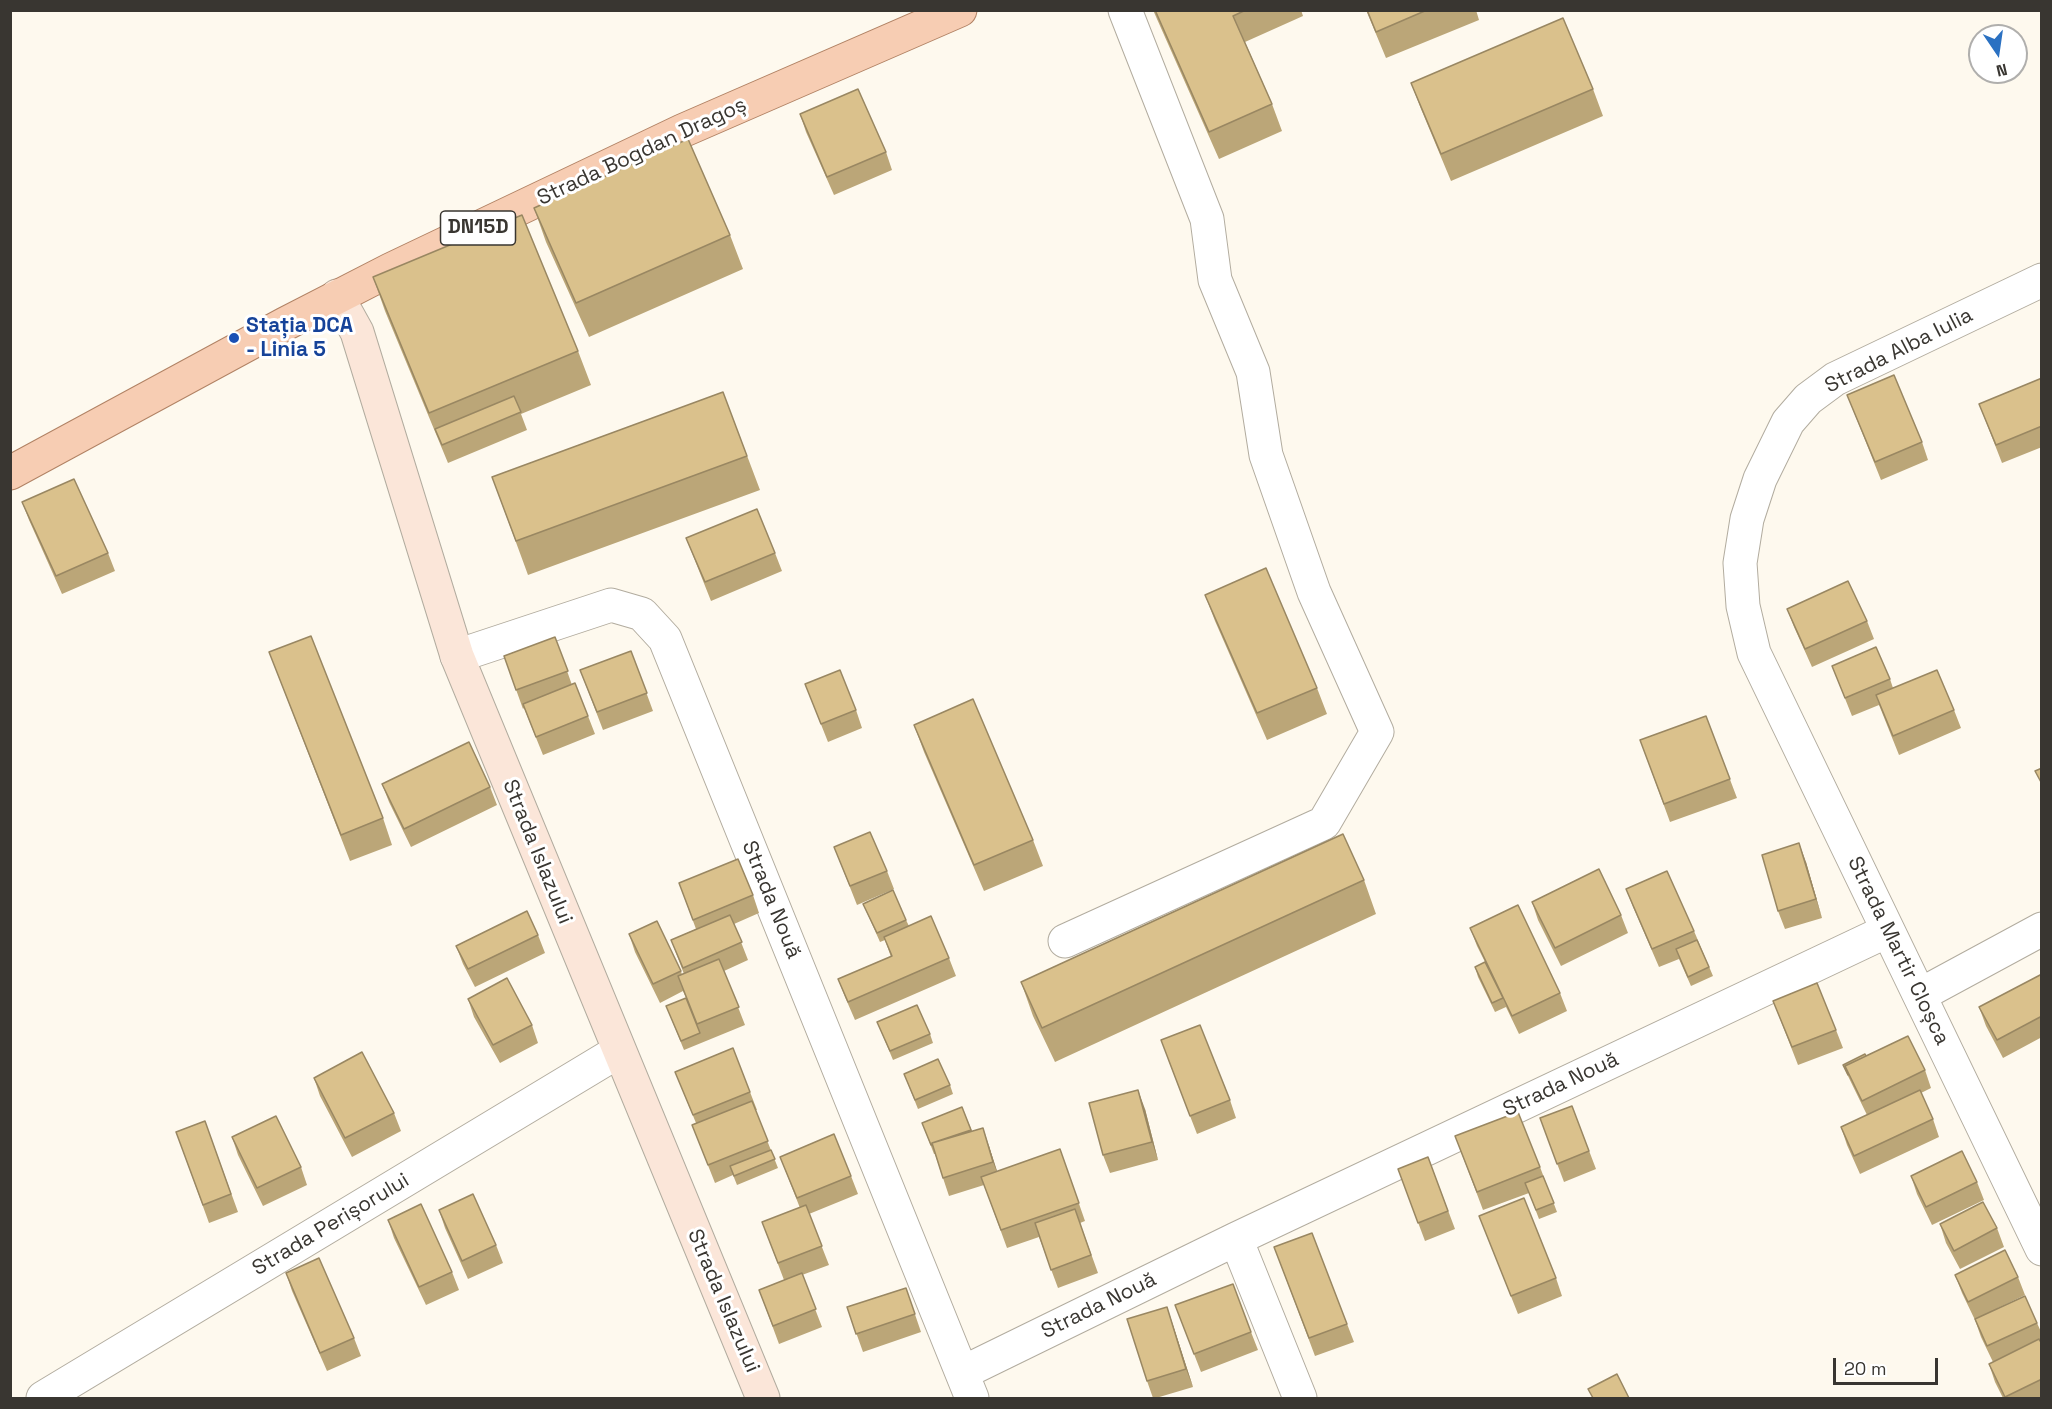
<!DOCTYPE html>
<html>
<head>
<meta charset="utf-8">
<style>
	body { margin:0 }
	#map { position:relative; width:2052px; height:1409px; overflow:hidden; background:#fef9ee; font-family:"Space Grotesk",sans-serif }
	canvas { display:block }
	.frame { position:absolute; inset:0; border:12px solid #393631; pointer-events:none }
	.north { position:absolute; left:1968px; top:24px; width:60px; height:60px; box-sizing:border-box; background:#fff; border:2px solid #b0afad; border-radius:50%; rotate:167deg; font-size:16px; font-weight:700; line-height:24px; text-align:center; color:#393631 }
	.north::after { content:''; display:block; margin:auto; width:21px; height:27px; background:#2b71c2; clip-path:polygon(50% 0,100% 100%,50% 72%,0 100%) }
	.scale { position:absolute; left:1833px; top:1358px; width:105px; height:27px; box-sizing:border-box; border:3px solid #393631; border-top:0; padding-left:8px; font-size:18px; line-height:21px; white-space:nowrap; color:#393631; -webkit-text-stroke:4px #fff; paint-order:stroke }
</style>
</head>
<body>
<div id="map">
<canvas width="2052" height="1409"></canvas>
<div class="frame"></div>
<div class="north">N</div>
<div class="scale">20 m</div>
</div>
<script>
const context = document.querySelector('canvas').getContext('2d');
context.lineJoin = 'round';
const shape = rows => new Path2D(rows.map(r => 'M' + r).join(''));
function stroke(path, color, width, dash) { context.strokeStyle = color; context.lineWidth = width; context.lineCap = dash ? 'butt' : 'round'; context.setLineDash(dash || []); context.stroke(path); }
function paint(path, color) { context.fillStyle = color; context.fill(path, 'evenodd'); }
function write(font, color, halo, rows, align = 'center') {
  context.font = font + ' "Space Grotesk",sans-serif'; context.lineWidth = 6; context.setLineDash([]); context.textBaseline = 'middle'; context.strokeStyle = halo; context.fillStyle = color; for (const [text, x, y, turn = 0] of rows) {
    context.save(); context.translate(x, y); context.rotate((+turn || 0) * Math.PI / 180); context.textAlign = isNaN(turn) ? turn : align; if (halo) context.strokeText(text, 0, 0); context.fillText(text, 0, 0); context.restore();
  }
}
const street = shape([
	[2042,280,1835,379,1808,399,1788,422,1760,479,1747,519,1740,563,1743,606,1754,653,2042,1249],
	[457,656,611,605,642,614,665,639,972,1398],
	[1065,941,1324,823,1377,732,1314,592,1266,455,1253,372,1215,280,1207,219,1125,10],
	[1920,995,2042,929],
	[1236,1239,1300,1398],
	[962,1373,1236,1239,1887,931],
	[43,1398,619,1051]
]);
const secondary = shape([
	[337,296,357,332,457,656,763,1398]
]);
const primary = shape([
	[10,473,285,324,390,270,682,131,960,10]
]);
stroke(street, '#b2ac9f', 35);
stroke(secondary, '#b2ac9f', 35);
stroke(primary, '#b18264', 35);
stroke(street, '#fff', 33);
stroke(secondary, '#fbe6d9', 33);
stroke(primary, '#f7cdb3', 33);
paint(shape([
	[1153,10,1301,10,1303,16,1245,42,1272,104,1282,131,1219,159],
	[1366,10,1476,10,1479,20,1386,58],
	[1411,83,1593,89,1603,116,1451,181,1421,109],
	[800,114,886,152,892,170,834,195,806,132],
	[534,208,730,235,743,269,589,337,546,242],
	[373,277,578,351,591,385,521,414,527,430,448,463,385,311],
	[2042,378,2042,447,2002,463,1979,404],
	[723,392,760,490,528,575,492,477],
	[1847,395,1922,442,1928,460,1881,480],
	[22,502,108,553,115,571,62,594,29,520],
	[686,538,775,553,782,571,711,601],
	[1205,595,1317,688,1327,714,1267,740,1215,621],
	[1787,609,1867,621,1874,639,1812,667,1794,627],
	[555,637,572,685,588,716,595,734,543,755,524,708,523,709,504,656],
	[631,651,653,711,603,730,580,670],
	[269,652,383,818,392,845,350,861],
	[1832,666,1890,679,1893,688,1954,710,1961,728,1899,755,1879,705,1852,716],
	[805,684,856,710,862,728,828,742],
	[1706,716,1737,798,1670,822,1640,740],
	[914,725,1033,840,1043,866,984,891,924,752],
	[382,784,490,787,497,805,411,847,389,802],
	[834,847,887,871,894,889,857,905],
	[1806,862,1822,918,1785,929,1778,911],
	[1364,880,1376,914,1055,1062,1033,1016,1021,982],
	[679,883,753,895,759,913,734,924,748,960,724,971,745,1025,684,1050,666,1006,686,998,683,991,660,1003,635,952,629,934,681,971,682,975,684,974,671,940,696,929],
	[1626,889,1694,931,1713,976,1691,986,1679,959,1659,967,1633,907],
	[1532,902,1621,915,1628,933,1561,966,1538,920],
	[863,904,906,920,909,926,949,958,956,976,855,1020,845,997,838,979,891,957,885,940,880,942],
	[1470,928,1560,993,1567,1011,1519,1034,1506,1007,1495,1012,1478,977,1475,967,1485,962,1477,946],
	[538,935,545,953,475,987,463,964,456,946],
	[2042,974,2042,1037,2003,1058,1986,1026,1979,1007],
	[468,999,532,1025,538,1043,500,1063,474,1017],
	[1773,1001,1836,1030,1843,1048,1798,1065],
	[877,1022,930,1034,933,1043,893,1060],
	[1866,1056,1925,1070,1931,1088,1921,1093,1933,1119,1939,1137,1860,1174,1847,1145,1841,1127,1867,1115,1847,1074,1843,1065],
	[1168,1059,1230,1100,1236,1118,1197,1134],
	[675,1072,750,1092,757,1110,755,1110,778,1168,737,1185,733,1175,715,1183,692,1125,696,1123],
	[904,1074,950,1085,953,1094,918,1109],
	[314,1078,394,1113,401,1131,352,1157,320,1096],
	[1572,1106,1596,1169,1564,1182,1540,1118],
	[962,1107,972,1131,989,1146,997,1172,1060,1149,1085,1221,1080,1223,1098,1273,1058,1288,1039,1237,1007,1248,984,1185,949,1196,935,1154,934,1154,922,1123],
	[1145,1109,1158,1160,1110,1173,1103,1155],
	[205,1121,238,1212,209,1223,176,1132],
	[1455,1136,1540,1167,1557,1212,1539,1219,1529,1193,1483,1210],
	[232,1137,301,1167,307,1185,263,1206,238,1155],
	[780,1157,851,1176,858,1194,809,1214,829,1265,802,1275,822,1327,779,1344,759,1290,784,1280,762,1222,800,1208],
	[1428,1157,1455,1229,1425,1241,1398,1169],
	[1911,1176,1977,1182,1984,1200,1932,1225,1917,1194],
	[439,1210,496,1245,503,1263,468,1279,445,1228],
	[1479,1216,1556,1278,1562,1296,1518,1314],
	[388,1220,452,1272,459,1290,426,1305,394,1238],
	[1940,1224,1997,1228,2004,1247,1960,1269,1946,1243],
	[1312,1233,1354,1342,1315,1356,1274,1247],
	[286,1273,354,1338,361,1356,327,1371,292,1291],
	[1955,1275,2018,1277,2025,1295,1998,1308,2037,1323,2042,1334,2042,1398,2003,1398,1995,1382,1989,1364,1993,1362,1981,1337,1975,1320,1962,1293],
	[906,1288,921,1332,863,1352,847,1307],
	[1175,1305,1251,1332,1258,1350,1201,1372],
	[1167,1307,1193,1387,1156,1398,1153,1398,1147,1381]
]), '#bba678');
paint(shape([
	[1799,843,1806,862,1822,918,1816,899],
	[1138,1090,1145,1109,1158,1160,1152,1142],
	[983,1128,989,1146,1000,1180,993,1162],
	[1167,1307,1173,1325,1193,1387,1186,1369]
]), '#998762');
const building = shape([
	[1155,10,1246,10,1233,16,1272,104,1209,132,1155,10],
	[1367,10,1427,10,1376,32,1367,10],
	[1563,18,1593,89,1441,154,1411,83,1563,18],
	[858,89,886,152,827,177,800,114,858,89],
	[688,139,730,235,576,303,534,208,688,139],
	[522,215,578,351,429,413,373,277,522,215],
	[1894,375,1922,442,1875,462,1847,395,1894,375],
	[2042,378,2042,426,1996,445,1979,404,2042,378],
	[723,392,747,456,516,541,492,477,723,392],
	[514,396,521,412,442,445,435,429,514,396],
	[74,479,108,553,56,576,22,502,74,479],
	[757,509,775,553,705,582,686,538,757,509],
	[1266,568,1317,688,1257,713,1205,595,1266,568],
	[1848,581,1867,621,1805,649,1787,609,1848,581],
	[311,636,383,818,341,835,269,652,311,636],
	[555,637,568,671,516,690,504,656,555,637],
	[1876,647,1890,679,1845,698,1832,666,1876,647],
	[631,651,647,693,597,712,580,670,631,651],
	[840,670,856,710,821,724,805,684,840,670],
	[1937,670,1954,710,1893,736,1876,695,1937,670],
	[575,683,588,716,536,737,523,704,575,683],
	[973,699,1033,840,974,865,914,725,973,699],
	[1706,716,1730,779,1664,804,1640,740,1706,716],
	[469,742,490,787,404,829,382,784,469,742],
	[2042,768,2042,784,2035,771,2042,768],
	[870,832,887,871,850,886,834,847,870,832],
	[1343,834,1364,880,1042,1028,1021,982,1343,834],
	[1799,843,1816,899,1778,911,1762,855,1799,843],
	[738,859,753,895,693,920,679,883,738,859],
	[1599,869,1621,915,1555,948,1532,902,1599,869],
	[1667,871,1694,931,1652,949,1626,889,1667,871],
	[893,890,906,920,877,933,863,904,893,890],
	[1518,905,1560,993,1512,1016,1470,928,1518,905],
	[527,911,538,935,468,969,456,946,527,911],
	[730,915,742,942,683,968,671,940,730,915],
	[931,916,949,958,848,1002,838,979,892,956,884,937,931,916],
	[657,921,681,971,653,984,629,934,657,921],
	[1697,940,1709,967,1688,977,1676,949,1697,940],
	[719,959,739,1007,697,1024,678,976,719,959],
	[1485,962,1503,998,1492,1003,1475,967,1485,962],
	[2042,974,2042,1016,1997,1040,1979,1007,2042,974],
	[507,978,532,1025,493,1045,468,999,507,978],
	[1817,983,1836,1030,1792,1047,1773,1001,1817,983],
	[686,998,700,1033,681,1041,666,1006,686,998],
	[917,1005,930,1034,890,1051,877,1022,917,1005],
	[1200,1025,1230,1100,1190,1116,1161,1040,1200,1025],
	[1908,1036,1925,1070,1862,1101,1845,1066,1908,1036],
	[733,1048,750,1092,693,1115,675,1072,733,1048],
	[362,1052,394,1113,345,1138,314,1078,362,1052],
	[1865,1054,1866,1056,1845,1066,1848,1075,1843,1065,1865,1054],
	[938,1059,950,1085,915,1100,904,1074,938,1059],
	[1138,1090,1152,1142,1103,1155,1089,1103,1138,1090],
	[1920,1090,1933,1119,1854,1156,1841,1127,1920,1090],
	[752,1101,768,1141,708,1165,692,1125,752,1101],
	[1572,1106,1589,1151,1557,1164,1540,1118,1572,1106],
	[962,1107,971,1130,932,1143,932,1145,931,1145,922,1123,962,1107],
	[1518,1112,1540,1167,1477,1192,1455,1136,1518,1112],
	[276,1116,301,1167,257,1188,232,1137,276,1116],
	[205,1121,231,1194,203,1205,176,1132,205,1121],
	[983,1128,993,1162,943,1178,932,1143,983,1128],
	[834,1134,851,1176,797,1198,780,1157,834,1134],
	[1060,1149,1079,1203,1001,1230,981,1177,1060,1149],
	[771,1150,775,1159,734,1176,730,1166,771,1150],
	[1962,1151,1977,1182,1926,1207,1911,1176,1962,1151],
	[1428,1157,1448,1211,1418,1223,1398,1169,1428,1157],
	[1543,1176,1554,1203,1536,1210,1525,1183,1543,1176],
	[473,1194,496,1245,462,1261,439,1210,473,1194],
	[1524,1198,1556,1278,1511,1296,1479,1216,1524,1198],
	[1983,1202,1997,1228,1954,1251,1940,1224,1983,1202],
	[421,1204,452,1272,419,1287,388,1220,421,1204],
	[806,1205,822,1246,778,1263,762,1222,806,1205],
	[1075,1209,1091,1255,1051,1270,1035,1223,1075,1209],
	[1312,1233,1347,1324,1309,1338,1274,1247,1312,1233],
	[2005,1250,2018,1277,1968,1302,1955,1275,2005,1250],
	[319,1258,354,1338,320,1353,286,1273,319,1258],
	[802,1273,816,1309,773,1326,759,1290,802,1273],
	[1233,1284,1251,1332,1194,1354,1175,1305,1233,1284],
	[906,1288,915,1314,856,1334,847,1307,906,1288],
	[2025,1296,2037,1323,1987,1346,1975,1319,2025,1296],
	[1167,1307,1186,1369,1147,1381,1127,1319,1167,1307],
	[2039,1339,2042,1344,2042,1379,2005,1397,1989,1364,2039,1339],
	[1617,1374,1629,1398,1593,1398,1588,1389,1617,1374]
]);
paint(building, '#dac18c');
stroke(building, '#998762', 1.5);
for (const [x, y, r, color] of [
	[234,338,6,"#1a4fb4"]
]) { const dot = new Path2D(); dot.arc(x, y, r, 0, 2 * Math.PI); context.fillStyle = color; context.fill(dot); stroke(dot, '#fff', 2); }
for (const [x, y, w] of [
	[478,228,75]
]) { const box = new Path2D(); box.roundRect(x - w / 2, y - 17, w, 34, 4.5); context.fillStyle = '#fff'; context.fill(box); stroke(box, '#393631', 1.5); }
write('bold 20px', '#393631', null, [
	["DN15D",478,228]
]);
write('21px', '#393631', '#fff', [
	["Strada Bogdan Dragoș",642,152,-25],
	["Strada Alba Iulia",1899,351,-27],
	["Strada Islazului",537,852,68],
	["Strada Nouă",771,900,68],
	["Strada Martir Cloșca",1898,951,64],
	["Strada Nouă",1561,1085,-25],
	["Strada Perișorului",331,1225,-31],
	["Strada Islazului",723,1301,67],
	["Strada Nouă",1099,1306,-26]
]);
write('bold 21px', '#164399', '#fff', [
	["Stația DCA",246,326],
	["- Linia 5",246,350]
], 'left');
</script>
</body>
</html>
